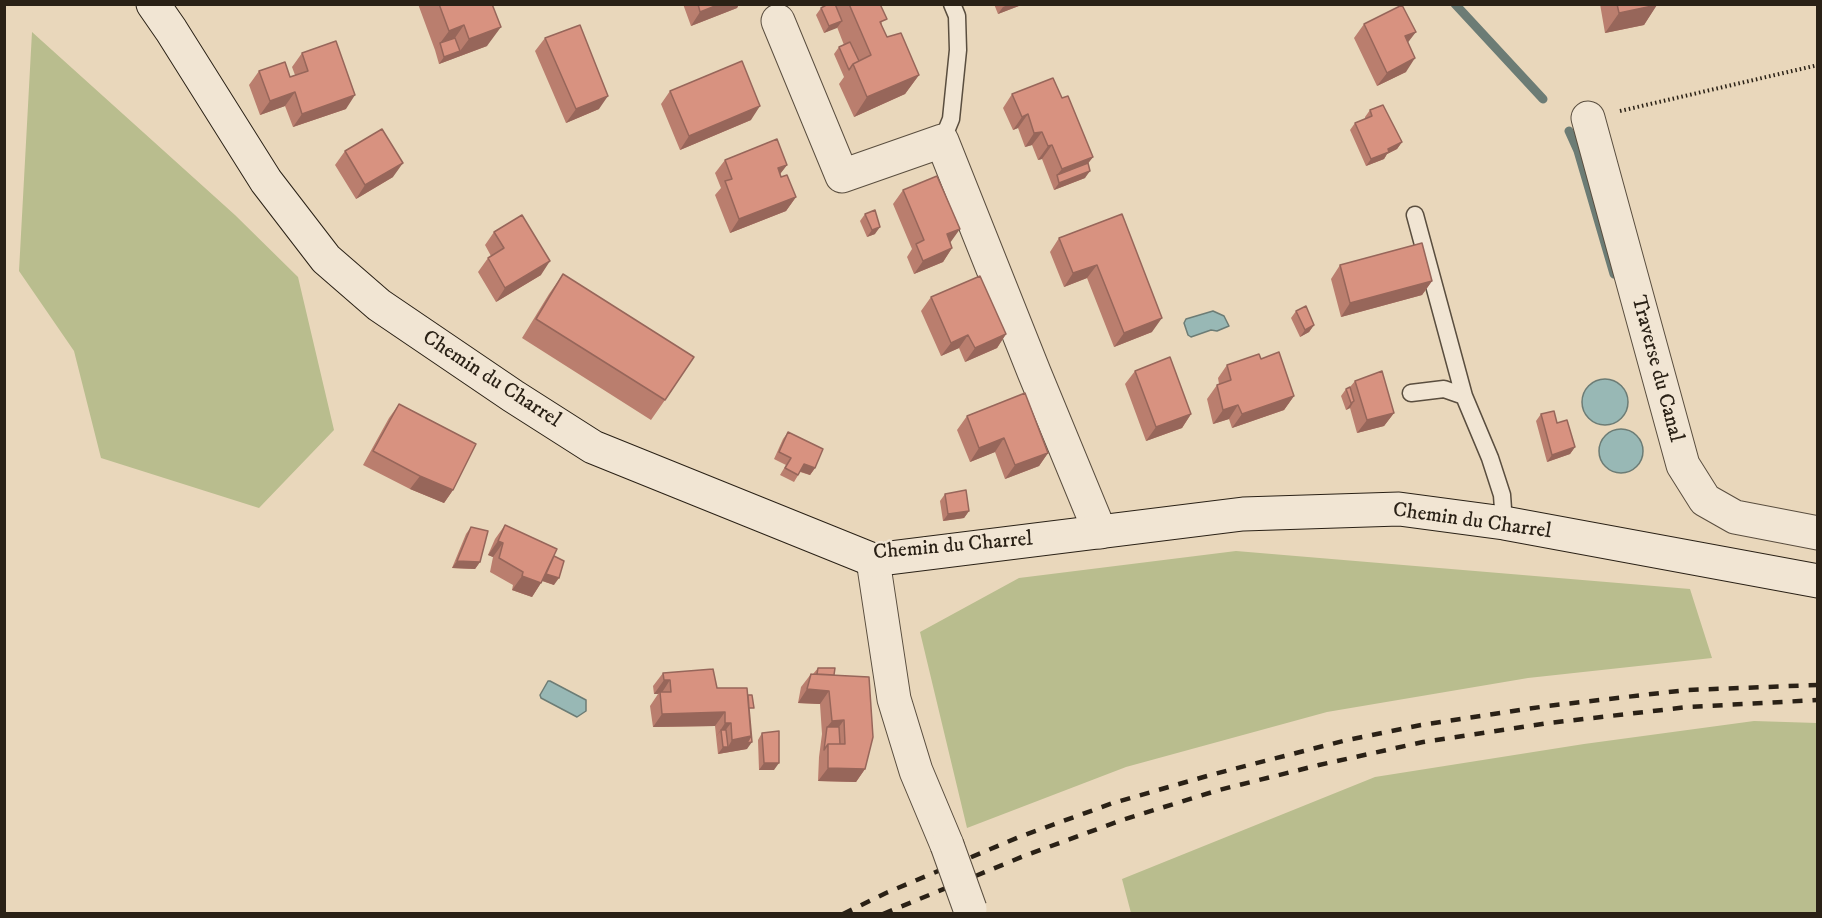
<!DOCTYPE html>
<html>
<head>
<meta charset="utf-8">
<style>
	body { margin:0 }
	#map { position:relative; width:1822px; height:918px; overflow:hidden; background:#e9d7bb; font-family:"IM FELL DW Pica",serif }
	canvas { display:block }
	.frame { position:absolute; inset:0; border:6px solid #2a2116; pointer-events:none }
</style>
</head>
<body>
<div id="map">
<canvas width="1822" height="918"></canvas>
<div class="frame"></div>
</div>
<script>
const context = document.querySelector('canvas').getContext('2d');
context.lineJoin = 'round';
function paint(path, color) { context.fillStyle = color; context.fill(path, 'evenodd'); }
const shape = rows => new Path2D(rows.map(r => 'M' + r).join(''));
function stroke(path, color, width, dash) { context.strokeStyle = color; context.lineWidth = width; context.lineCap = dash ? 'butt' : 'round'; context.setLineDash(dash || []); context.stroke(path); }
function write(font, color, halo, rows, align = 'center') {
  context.font = font + ' "IM FELL DW Pica",serif'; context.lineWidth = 5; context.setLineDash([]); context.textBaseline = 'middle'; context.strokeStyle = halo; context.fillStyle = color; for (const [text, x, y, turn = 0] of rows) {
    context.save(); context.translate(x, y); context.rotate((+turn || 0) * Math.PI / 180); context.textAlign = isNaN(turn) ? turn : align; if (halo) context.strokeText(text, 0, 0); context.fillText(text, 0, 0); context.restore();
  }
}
paint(shape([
	[32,32,235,215,298,277,334,430,259,508,101,458,74,351,19,271],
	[1236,551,1690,589,1712,658,1528,678,1327,712,1126,767,967,828,920,632,1019,578],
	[1754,721,1817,723,1817,913,1131,913,1122,879,1375,777,1584,744]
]), '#b9bd8e');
const water = shape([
	[1213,311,1224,316,1229,326,1217,331,1211,330,1191,337,1188,335,1184,323,1186,319,1213,311],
	'1582 402a23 23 0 1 1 46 0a23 23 0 1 1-46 0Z',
	'1599 451a22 22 0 1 1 44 0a22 22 0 1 1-44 0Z',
	[548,681,550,681,586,700,586,711,577,717,541,698,540,695,548,681]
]);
paint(water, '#98b8b5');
stroke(water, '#6c7c75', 1.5);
stroke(shape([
	[1455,4,1543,99],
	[1569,131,1578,151,1614,274]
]), '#6c7c75', 9);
const lane = shape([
	[942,141,951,119,958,50,957,16,952,4],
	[1415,215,1464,396],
	[1411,393,1444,389,1464,396,1490,458,1502,495,1504,523]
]);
const street = shape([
	[778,21,842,176,942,141,1034,372,1100,532],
	[1588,118,1683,465,1705,500,1735,517,1818,533],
	[873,560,894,699,916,771,947,845]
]);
const secondary = shape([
	[153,4,171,30,266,181,326,259,379,305,513,396,593,447,873,560,1243,514,1399,509,1504,523,1818,581]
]);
stroke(lane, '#5a4e3f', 19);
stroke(street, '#5a4e3f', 35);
stroke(secondary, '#2a2116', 35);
stroke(shape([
	[1620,111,1818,65]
]), '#2a2116', 4, [1.5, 3]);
stroke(lane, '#f1e5d3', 16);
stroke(street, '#f1e5d3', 33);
stroke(secondary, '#f1e5d3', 33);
stroke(shape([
	[843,914,886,893,1019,837,1113,803,1214,774,1343,741,1421,725,1547,706,1687,690,1818,685],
	[883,914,1024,856,1122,820,1219,790,1319,765,1423,742,1549,723,1688,707,1818,700]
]), '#2a2116', 4.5, [10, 10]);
const streetBridge = shape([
	[947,845,970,909]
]);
stroke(streetBridge, '#5a4e3f', 35, []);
stroke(streetBridge, '#f1e5d3', 33);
paint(shape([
	[418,4,492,4,487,46,439,64,435,50],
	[683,4,739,4,737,8,691,26],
	[827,4,880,4,882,26,887,37,919,75,905,94,854,117,839,84,844,77,834,54,839,47,844,45,837,27,824,33,816,15,821,8],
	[994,4,1024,4,998,14],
	[1600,4,1657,4,1644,25,1605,33],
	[1364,24,1408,43,1406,72,1377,86,1354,38],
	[545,38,599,109,566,123,535,51],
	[302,53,346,109,293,127,285,106,260,115,249,85,259,71,290,77,295,75,292,67],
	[670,91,751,120,680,150,661,104],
	[1012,94,1062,98,1093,157,1088,163,1085,178,1054,190,1042,159,1038,160,1032,145,1025,147,1018,128,1013,130,1003,108],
	[1370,110,1402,142,1397,149,1387,154,1384,159,1366,166,1350,130,1355,123,1365,119,1365,117],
	[345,151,393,177,356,199,335,165],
	[725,160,787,165,780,174,796,197,786,211,730,233,715,195,721,188,715,173],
	[903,190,950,243,952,248,943,262,914,274,907,257,912,249,893,204],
	[865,214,875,234,867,237,860,221],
	[1122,214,1152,332,1114,347,1087,278,1064,287,1050,252,1059,238],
	[494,232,541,275,496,302,478,272,488,258,491,256,485,245],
	[1340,265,1432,281,1422,295,1341,317,1331,279],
	[563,274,665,400,651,420,522,338,549,294],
	[931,297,1006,334,997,348,965,362,959,348,941,356,921,311],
	[1296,311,1314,325,1309,332,1300,337,1291,318],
	[1261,359,1294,396,1284,410,1232,428,1229,419,1213,424,1207,399,1217,385,1219,384,1218,378,1227,365],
	[1135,371,1191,414,1182,428,1146,441,1125,384],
	[1355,381,1394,413,1384,426,1357,433,1350,408,1346,410,1341,396,1346,389,1350,387],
	[399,404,453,490,444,503,410,489,363,465,389,418],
	[1541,414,1575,447,1570,454,1547,462,1536,421],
	[967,416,1048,453,1039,466,1005,479,995,452,970,462,957,430],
	[788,432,815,468,810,475,800,472,794,482,780,475,786,465,774,459,783,439],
	[945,494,969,511,964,518,943,521,940,501],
	[505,525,554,556,554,585,542,581,532,597,512,590,513,585,490,572,493,557,488,555,495,539],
	[471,527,480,562,475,569,452,568,466,534],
	[818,668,834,675,865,769,856,782,818,781,819,757,822,734,820,704,798,703,801,687,811,674,813,674],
	[663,673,717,688,750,714,747,749,718,754,715,726,653,727,650,706,658,694,654,694,653,686],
	[762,733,774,770,759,770,758,740]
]), '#ba7e6e');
paint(shape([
	[720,4,739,4,737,8,691,26,700,12],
	[1010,4,1024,4,998,14,1003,7],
	[1657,5,1644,25,1605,33,1619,13],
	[842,21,837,28,824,33,829,26],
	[464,25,450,45,440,43,435,50,449,31],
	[501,27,487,46,439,64,444,57,460,51,469,39],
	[1416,32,1406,45,1405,36],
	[1415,58,1406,72,1377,86,1387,73],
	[919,75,905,94,854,117,867,97],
	[295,92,285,106,260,115,270,101],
	[355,95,346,109,293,127,302,114],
	[608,96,599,109,566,123,576,109],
	[760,106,751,120,680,150,689,136],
	[1028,114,1018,128,1013,130,1022,117],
	[1042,132,1032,145,1025,147,1034,133],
	[1402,142,1397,149,1387,154,1384,159,1366,166,1371,159],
	[1052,145,1042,159,1038,160,1048,146],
	[1093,157,1083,170,1057,175,1062,169],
	[403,163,393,177,356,199,365,185],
	[787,165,777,178,778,168],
	[1090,171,1085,178,1054,190,1059,183],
	[796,197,786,211,730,233,739,219],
	[880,227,875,234,867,237,872,230],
	[960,229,950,243,947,234],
	[952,248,943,262,914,274,923,261],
	[550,261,541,275,496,302,505,288],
	[1097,265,1087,278,1064,287,1073,273],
	[1432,281,1422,295,1341,317,1350,303],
	[1162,318,1152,332,1114,347,1124,333],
	[1314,325,1309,332,1300,337,1305,330],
	[1006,334,997,348,965,362,975,348],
	[968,335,959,348,941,356,951,343],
	[1294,396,1284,410,1232,428,1242,414],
	[1354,401,1350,408,1346,410,1351,403],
	[1238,405,1229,419,1213,424,1223,410],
	[1394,413,1384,426,1357,433,1367,420],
	[1191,414,1182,428,1146,441,1156,427],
	[1004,438,995,452,970,462,979,448],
	[1575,447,1570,454,1547,462,1552,455],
	[1048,453,1039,466,1005,479,1015,465],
	[804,464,815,468,810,475,799,471],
	[420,476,453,490,444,503,410,489],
	[969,511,964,518,943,521,948,514],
	[498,541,503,543,493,557,488,555],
	[457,561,480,562,475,569,452,568],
	[545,573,559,578,554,585,540,580],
	[522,576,541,583,532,597,512,590],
	[664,680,670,680,661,694,660,692,658,694,654,694],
	[807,689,829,691,820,704,798,703],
	[725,712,715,726,653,727,662,714],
	[844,720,834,734,827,727,832,721],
	[725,723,731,723,721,736,721,730,716,737],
	[751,736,752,742,747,749,718,754,723,747,728,747,732,740],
	[764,763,779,763,774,770,759,770],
	[828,768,865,769,856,782,818,781]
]), '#97665a');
const building = shape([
	[439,4,492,4,501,27,469,39,464,25,449,31,439,4],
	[698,4,720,4,700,12,698,4],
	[828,4,835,4,842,21,829,26,821,8,828,4],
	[849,4,880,4,887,19,880,22,887,37,901,33,919,75,867,97,853,64,871,55,849,4],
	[1617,4,1657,4,1657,5,1619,13,1617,4],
	[1402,5,1416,32,1405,36,1415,58,1387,73,1364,24,1402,5],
	[580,25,608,96,576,109,545,38,580,25],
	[455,38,460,51,444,57,440,43,455,38],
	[336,41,355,95,302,114,295,92,270,101,259,71,285,62,290,77,308,71,302,53,336,41],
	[850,42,859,61,853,64,849,70,839,47,850,42],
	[742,61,760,106,689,136,670,91,742,61],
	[1053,78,1062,98,1068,96,1093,157,1062,169,1052,145,1048,146,1042,132,1034,133,1028,114,1022,117,1012,94,1053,78],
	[1383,105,1402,142,1388,149,1389,152,1371,159,1355,123,1372,116,1370,110,1383,105],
	[382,129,403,163,365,185,345,151,382,129],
	[777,139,787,165,778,168,781,177,787,175,796,197,739,219,725,181,732,179,725,160,777,139],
	[1088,163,1090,171,1059,183,1057,175,1088,163],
	[937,176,960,229,947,234,952,248,923,261,916,244,924,240,903,190,937,176],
	[875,210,880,227,872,230,865,214,875,210],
	[1122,214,1162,318,1124,333,1097,265,1073,273,1059,238,1122,214],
	[522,215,550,261,505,288,488,258,504,248,494,232,522,215],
	[1422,243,1432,281,1350,303,1340,265,1422,243],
	[563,274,694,357,665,400,536,319,563,274],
	[980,276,1006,334,975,348,968,335,951,343,931,297,980,276],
	[1306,306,1314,325,1305,330,1296,311,1306,306],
	[1279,352,1294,396,1242,414,1238,405,1223,410,1217,385,1231,380,1227,365,1259,354,1261,359,1279,352],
	[1170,357,1191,414,1156,427,1135,371,1170,357],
	[1382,371,1394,413,1367,420,1355,381,1382,371],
	[1350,387,1354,401,1351,403,1346,389,1350,387],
	[1025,393,1048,453,1015,465,1004,438,979,448,967,416,1025,393],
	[399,404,476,444,453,490,420,476,373,451,399,404],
	[1554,411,1557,423,1567,420,1575,447,1552,455,1541,414,1554,411],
	[788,432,823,449,815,468,804,464,798,475,785,468,791,458,779,452,788,432],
	[966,490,969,511,948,514,945,494,966,490],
	[505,525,557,549,541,583,522,576,523,572,499,558,503,543,498,541,505,525],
	[471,527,488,531,480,562,457,561,471,527],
	[554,556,564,561,559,578,546,574,554,556],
	[818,668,835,668,834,675,817,674,818,668],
	[713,669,717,688,747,688,751,736,732,740,731,723,725,723,725,712,662,714,660,692,671,692,670,680,664,680,663,673,713,669],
	[811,674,869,677,873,737,865,769,828,768,828,744,845,744,844,720,832,721,829,691,807,689,811,674],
	[748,695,752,695,754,708,749,708,752,742,747,743,751,736,748,695],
	[827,727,839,727,840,744,828,744,824,750,827,727],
	[721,730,726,730,728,747,723,747,721,730],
	[779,731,779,763,764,763,762,733,779,731]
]);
paint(building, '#d89280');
stroke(building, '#97665a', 1.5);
write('21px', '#2a2116', '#f1e5d3', [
	["Traverse du Canal",1656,369,75],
	["Chemin du Charrel",491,380,33],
	["Chemin du Charrel",1472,522,8],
	["Chemin du Charrel",953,547,-5]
]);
</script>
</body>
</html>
